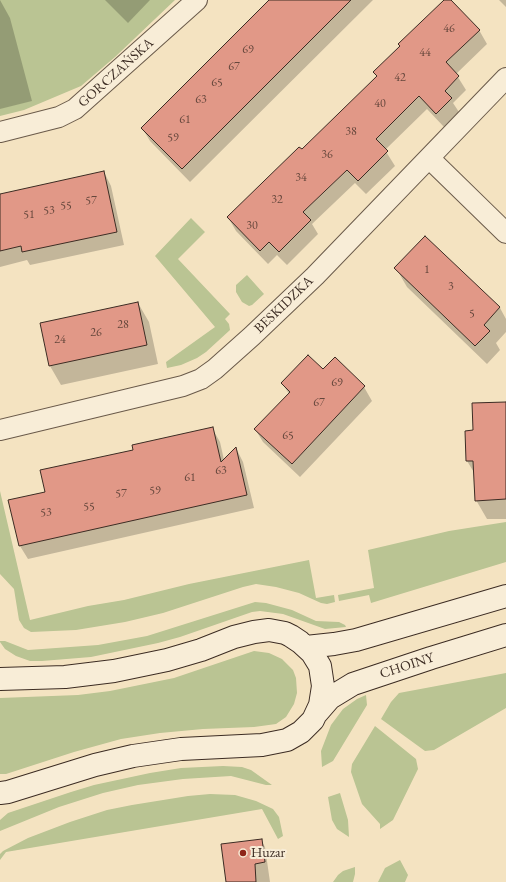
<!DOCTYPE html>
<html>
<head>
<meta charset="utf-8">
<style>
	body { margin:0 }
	canvas { display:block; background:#f4e3c1 }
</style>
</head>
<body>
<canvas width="506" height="882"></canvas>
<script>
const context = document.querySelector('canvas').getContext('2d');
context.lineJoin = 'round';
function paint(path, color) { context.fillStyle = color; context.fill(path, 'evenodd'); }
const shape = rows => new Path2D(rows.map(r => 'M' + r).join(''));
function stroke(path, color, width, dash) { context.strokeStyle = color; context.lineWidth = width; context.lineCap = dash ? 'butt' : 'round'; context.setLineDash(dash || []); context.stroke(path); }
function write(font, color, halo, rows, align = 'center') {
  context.font = font + ' "EB Garamond",serif'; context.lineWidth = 4; context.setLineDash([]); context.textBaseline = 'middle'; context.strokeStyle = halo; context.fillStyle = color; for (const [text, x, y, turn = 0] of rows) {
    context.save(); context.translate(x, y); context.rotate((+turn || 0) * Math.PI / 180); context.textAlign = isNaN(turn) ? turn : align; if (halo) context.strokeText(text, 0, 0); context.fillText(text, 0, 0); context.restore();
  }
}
paint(shape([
	[0,0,175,0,115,57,81,86,24,110,0,116],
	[191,218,205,232,178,259,230,314,225,319,229,324,230,330,206,352,197,358,181,365,167,368,166,362,215,327,155,256],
	[247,275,264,294,252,305,249,306,242,302,236,292,236,285],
	[0,491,30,620,88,606,124,600,189,584,309,560,316,598,334,595,335,602,327,604,321,603,299,593,276,587,256,584,243,587,163,613,125,622,76,630,31,632,24,628,19,620,14,589,0,574],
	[506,522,506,562,371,603,369,595,339,601,338,595,374,588,368,550,449,531],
	[255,602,266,603,292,610,316,621,339,622,345,625,346,627,325,629,283,614,260,611,252,612,180,637,158,643,91,657,42,661,30,661,16,656,5,649,0,642,0,641,5,641,28,650,98,645,147,636],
	[254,651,269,653,282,659,293,670,296,678,297,693,294,704,286,717,276,724,254,727,203,729,160,733,121,739,74,752,6,774,0,774,0,698,78,695,110,691,174,678],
	[506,673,506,708,434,750,425,751,381,719,391,702,399,693],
	[366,695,367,705,333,761,322,767,321,751,331,725,343,709,357,699],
	[375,726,416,759,418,769,393,820,380,829,380,824,362,804,351,772,352,764],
	[223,766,242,767,251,770,272,785,266,785,231,776,183,779,138,785,103,793,59,807,0,831,0,820,8,813,71,792,94,785,150,773,181,768],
	[340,793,348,820,349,837,337,829,332,820,328,797],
	[210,794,235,795,256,801,273,809,279,817,283,836,278,839,262,809,6,852,0,860,0,854,3,851,28,838,70,822,107,810,132,805,188,796],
	[400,860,408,875,405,882,378,882,385,868],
	[355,867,355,874,353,882,333,882,338,875,343,871]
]), '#bac493');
paint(shape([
	[0,0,10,18,32,101,0,109],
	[105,0,150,0,128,23],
	[275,0,373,0,190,182,150,141,142,128],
	[445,0,449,0,479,30,487,44,456,74,466,90,453,103,459,112,444,127,427,109,385,150,395,166,366,194,355,183,312,224,318,234,287,265,277,255,268,264,236,231,228,217,302,151,377,77,374,72],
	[499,0,506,0,506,7],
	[104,172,111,186,124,245,30,265,27,260,0,267,0,195],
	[425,237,500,308,506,319,506,332,496,343,500,350,487,364,407,287,396,268],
	[138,303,149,322,158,364,61,385,50,366,41,323],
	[335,359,364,387,372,401,300,477,263,442,255,429,289,394,282,383,323,371],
	[506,403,506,519,487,519,476,500,475,474,467,461,474,431],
	[212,428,220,442,224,460,236,448,243,462,254,508,28,559,20,546,46,493],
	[261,840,265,847,270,882,229,882]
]), '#0003');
const building = shape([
	[269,0,351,0,182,169,141,128,269,0],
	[444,0,451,0,480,30,446,62,459,76,445,91,452,98,436,114,419,96,376,139,388,151,358,181,347,170,303,212,311,220,279,252,269,242,260,251,227,217,299,147,302,149,377,76,373,72,400,46,398,44,444,0],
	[104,171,117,232,22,252,21,246,0,251,0,194,104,171],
	[425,236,500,307,484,325,490,331,475,346,394,268,425,236],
	[138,302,147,345,49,366,40,323,138,302],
	[308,355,323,369,335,357,365,386,292,464,254,429,290,392,281,383,308,355],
	[506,402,506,499,475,501,473,461,466,461,465,431,473,430,472,403,506,402],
	[213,427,221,462,236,447,247,495,19,546,8,500,45,492,40,470,133,450,132,445,213,427],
	[262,839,265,862,255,864,256,882,226,882,221,844,262,839]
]);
paint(building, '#e19887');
stroke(building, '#3c2c23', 1);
const street = shape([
	[0,132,59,117,75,109,197,0],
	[429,158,506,233],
	[0,430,183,386,201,379,215,369,252,336,315,276,506,78]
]);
const secondary = shape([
	[306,647,334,644,356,640,506,596],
	[0,679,65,677,114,671,167,660,201,650,234,637,254,632,269,630,285,633,291,636,300,642,312,653,320,666,323,686,320,705,313,720,301,732,287,740,262,745,181,749,133,756,95,765,8,792,0,793],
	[317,713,330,698,353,684,431,658,506,635]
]);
stroke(street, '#6a5a4a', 22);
stroke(secondary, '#3c2c23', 24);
stroke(street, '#f8edd7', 20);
stroke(secondary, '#f8edd7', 22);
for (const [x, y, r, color] of [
	[243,853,4,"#8f2418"]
]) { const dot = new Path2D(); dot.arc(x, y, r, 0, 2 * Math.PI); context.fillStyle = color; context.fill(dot); stroke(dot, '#f8edd7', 1.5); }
write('12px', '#65473c', null, [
	["46",449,29],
	["69",248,50],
	["44",425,53],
	["67",234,67],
	["42",400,78],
	["65",217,83],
	["63",201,100],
	["40",380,104],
	["61",185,120],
	["38",351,132],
	["59",173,138],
	["36",327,155],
	["34",301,178],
	["32",277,200],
	["57",91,201],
	["55",66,206],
	["53",49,211],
	["51",29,215],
	["30",252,226],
	["1",427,270],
	["3",451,287],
	["5",472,314],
	["28",123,325],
	["26",96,333],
	["24",60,340],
	["69",337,383],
	["67",319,403],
	["65",288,436],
	["63",221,471],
	["61",190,478],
	["59",155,491],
	["57",121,494],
	["55",89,507],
	["53",46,513]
]);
write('14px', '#3c2c23', '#f8edd7', [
	["GORCZAŃSKA",116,73,-42],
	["BESKIDZKA",284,305,-44],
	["CHOINY",407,666,-18]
]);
write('14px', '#3c2c23', '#f8edd7', [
	["Huzar",251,853]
], 'left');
</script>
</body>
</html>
